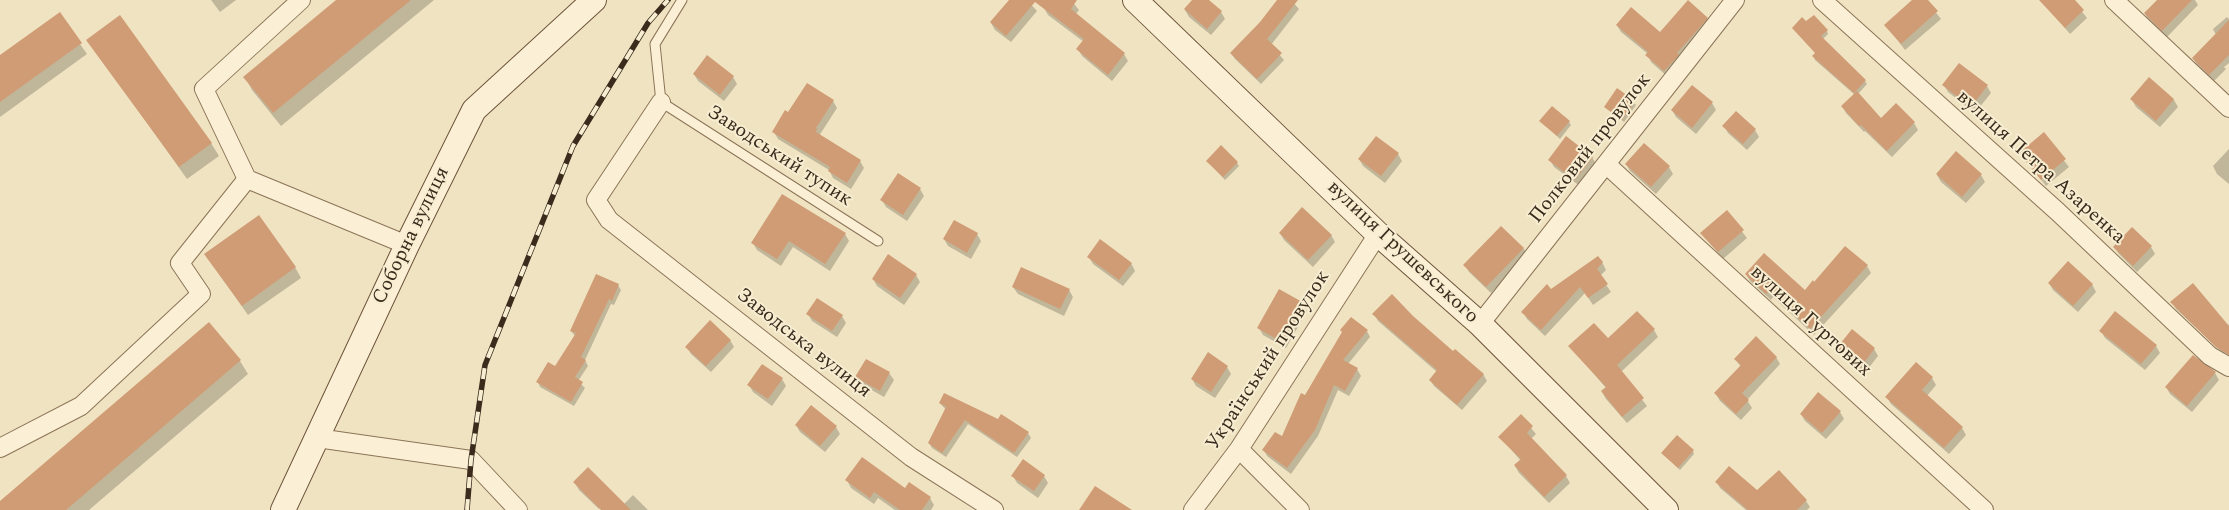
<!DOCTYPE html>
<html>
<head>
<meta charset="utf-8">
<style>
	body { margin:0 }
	canvas { display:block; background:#f0e3c1 }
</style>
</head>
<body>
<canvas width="2229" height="510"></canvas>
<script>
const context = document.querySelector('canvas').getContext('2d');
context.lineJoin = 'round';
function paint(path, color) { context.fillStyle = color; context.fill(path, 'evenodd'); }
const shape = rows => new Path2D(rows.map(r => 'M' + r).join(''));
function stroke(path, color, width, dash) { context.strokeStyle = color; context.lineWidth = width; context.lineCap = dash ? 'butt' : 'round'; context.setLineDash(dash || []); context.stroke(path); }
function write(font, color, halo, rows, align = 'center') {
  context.font = font + ' Spectral,serif'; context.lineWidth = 4; context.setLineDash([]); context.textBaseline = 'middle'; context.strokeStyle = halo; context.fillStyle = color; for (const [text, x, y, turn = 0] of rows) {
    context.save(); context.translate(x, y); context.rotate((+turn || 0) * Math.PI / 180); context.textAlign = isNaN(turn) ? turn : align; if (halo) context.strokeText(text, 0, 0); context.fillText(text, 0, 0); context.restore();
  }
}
paint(shape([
	[211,0,236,0,220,12],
	[338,0,434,0,281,126,252,90,245,77],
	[1010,0,1027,0,1037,11,1011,42,995,30,991,23],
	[1050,0,1071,0,1079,10,1076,14,1124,54,1128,61,1112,81,1082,56,1078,49,1084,42,1048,15,1044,8],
	[1193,0,1207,0,1221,12,1225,19,1211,35,1189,17,1185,10],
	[1279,0,1291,0,1299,9,1271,45,1284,60,1261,84,1235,59,1231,53,1261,23],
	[1914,0,1926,0,1941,19,1905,50,1886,25],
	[2054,0,2073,0,2087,18,2070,34,2047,7],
	[2159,0,2195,0,2198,5,2167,37,2149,21,2145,14],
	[59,14,87,54,0,117,0,57],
	[2227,17,2229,19,2229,63,2224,67,2226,69,2214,81,2197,65,2193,58,2216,35,2213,29],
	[1707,18,1711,25,1669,78,1651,62,1648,54,1621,32,1617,25,1660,33],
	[1806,23,1827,31,1828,34,1823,39,1865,81,1867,84,1858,94,1881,120,1914,123,1918,130,1892,157,1865,131,1864,132,1846,113,1842,106,1855,95,1815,60,1814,57,1816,54],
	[88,40,211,143,219,156,187,179],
	[708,57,733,77,737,84,724,101,698,81,694,74],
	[2149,79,2174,100,2178,107,2160,127,2136,107,2132,100],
	[1944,85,1987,86,1991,93,1975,113,1948,92],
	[1692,86,1712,103,1716,110,1696,134,1676,117,1672,110],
	[1617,90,1636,105,1624,122,1605,107],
	[833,101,837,108,819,136,860,161,864,168,851,189,833,178,829,170,778,139,774,132,789,114],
	[1736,113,1755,130,1759,137,1747,150,1728,133,1724,126],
	[1541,121,1569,122,1571,125,1560,139],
	[2043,134,2069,167,2046,186,2020,153],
	[1644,145,1669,167,1673,174,1656,194,1630,171,1626,164],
	[2229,149,2229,184,2217,174,2213,166],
	[1398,154,1402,161,1385,183,1363,166,1359,159],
	[1592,157,1596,164,1580,186,1554,167,1550,160],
	[1207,161,1237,163,1239,166,1225,180],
	[1937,175,1981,175,1985,182,1966,203,1941,182],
	[920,189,924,196,907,221,886,207,882,200],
	[1727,212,1747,238,1723,259,1701,233],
	[1501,228,1524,249,1528,256,1491,293,1469,272,1465,265],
	[1280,233,1331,235,1335,242,1313,267,1284,240],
	[845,234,849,241,830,271,793,247,781,266,757,250,753,243],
	[977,234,981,241,971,259,948,246,944,239],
	[2114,247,2151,247,2155,254,2137,272,2119,254],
	[1089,257,1131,263,1135,271,1123,286,1093,264],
	[1602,262,1606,270,1600,276,1611,292,1593,305,1585,293,1545,336,1527,319,1523,312,1551,290],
	[212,264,295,267,301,278,248,315],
	[1867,266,1871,273,1814,335,1773,297,1771,300,1750,281,1746,274,1805,291,1814,283],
	[916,275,920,282,904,305,877,286,873,279],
	[2049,283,2092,284,2096,292,2078,312,2053,290],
	[618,285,621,290,614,305,611,304,585,360,588,366,578,381,585,388,574,406,540,387,538,382,555,367,575,336,571,331],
	[1013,287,1069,290,1073,297,1064,316,1018,294],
	[2172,302,2229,325,2229,359,2176,309],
	[1303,304,1307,311,1286,348,1263,335,1259,328],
	[808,314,842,316,846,323,837,337,812,321],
	[1374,314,1412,317,1454,353,1483,374,1487,381,1462,410,1434,386,1430,380,1437,372,1378,321],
	[209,324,240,361,248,374,89,510,0,510,0,502],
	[1654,330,1658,337,1621,372,1647,406,1627,423,1606,399,1602,392,1606,388,1570,346],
	[1367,331,1370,337,1348,364,1357,369,1361,376,1349,396,1338,390,1318,436,1291,474,1267,456,1264,450,1282,438,1305,397],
	[2101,331,2156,346,2160,353,2145,370,2105,338],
	[730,340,734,347,711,372,691,354,687,347],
	[1837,349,1874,349,1878,356,1864,374,1842,356],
	[1776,357,1780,364,1747,400,1752,408,1741,420,1720,401,1716,394,1741,367,1735,359],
	[1916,364,1932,378,1936,385,1927,396,1962,428,1966,435,1949,454,1891,404,1887,397],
	[1227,367,1231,374,1215,398,1196,386,1192,379],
	[889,373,894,380,884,397,861,384,857,377],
	[2215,373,2219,380,2192,412,2170,394,2166,387],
	[782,379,786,386,772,406,753,392,749,385],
	[940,403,1028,433,1031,438,1017,457,968,424,946,457,932,448,929,443,946,410],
	[1840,412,1844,419,1826,439,1805,421,1801,414],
	[1521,416,1536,434,1531,439,1566,476,1570,483,1549,503,1519,473,1515,466,1521,461,1500,437],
	[796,425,836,427,840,434,825,452,800,432],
	[1693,451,1694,454,1680,470,1662,453],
	[1779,471,1806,501,1810,507,1807,510,1746,510,1720,488,1717,482,1757,491],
	[1013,476,1044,476,1048,483,1038,498,1017,483],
	[847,480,905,490,930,498,934,505,931,510,895,510,878,498,874,504,851,488],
	[575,483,612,496,599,509,579,490],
	[633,495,648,510,618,510]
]), '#0003');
paint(shape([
	[336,0,411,0,273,113,243,77],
	[1009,0,1077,0,1071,9,1125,53,1108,75,1076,49,1084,39,1035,2,1006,36,990,22],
	[1192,0,1209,0,1222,11,1207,29,1184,9],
	[1277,0,1298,0,1267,39,1282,53,1257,79,1230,53,1260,22],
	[1688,0,1708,18,1677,53,1679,55,1664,71,1645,55,1648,52,1616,25,1631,7,1660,32],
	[1912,0,1928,0,1938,11,1901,44,1884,25],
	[2039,0,2075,0,2084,10,2065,28],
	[2157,0,2192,0,2162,31,2144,13],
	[60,12,82,43,0,102,0,55],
	[120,15,212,143,179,167,86,40],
	[1814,15,1828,30,1821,36,1866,80,1854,93,1812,56,1815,53,1792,28,1802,17,1806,21],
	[2229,20,2229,55,2209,75,2192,58],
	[707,55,734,76,720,95,693,74],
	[1959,63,1988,85,1971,107,1942,85],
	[2149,77,2174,99,2156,121,2130,99],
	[807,83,834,100,816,128,817,129,816,132,861,160,847,183,828,171,830,167,772,132,785,110,788,112],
	[1692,85,1713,102,1692,128,1671,110],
	[1617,88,1635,101,1622,120,1604,107],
	[1857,91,1881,118,1896,103,1915,122,1887,151,1861,125,1859,126,1841,106],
	[1552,106,1570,121,1557,136,1539,121],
	[1736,111,1756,129,1743,144,1722,126],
	[2044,132,2066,159,2041,180,2019,153],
	[1376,136,1399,153,1381,176,1358,159],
	[1566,136,1593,157,1575,180,1548,160],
	[1644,143,1670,166,1651,187,1625,164],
	[1221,145,1238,162,1223,177,1206,161],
	[1956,151,1982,174,1962,197,1936,174],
	[898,173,921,188,903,215,880,200],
	[782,194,846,233,825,264,789,241,777,259,751,243],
	[1302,207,1332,235,1308,260,1279,233],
	[1727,210,1744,230,1718,252,1700,233],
	[259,215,296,267,242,306,204,254],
	[954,220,978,233,967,253,943,239],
	[1501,226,1524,248,1486,287,1463,265],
	[2132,227,2152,246,2133,266,2113,247],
	[1100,239,1132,263,1119,280,1087,257],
	[1845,246,1868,265,1810,329,1769,291,1766,294,1745,274,1764,253,1805,290,1813,280,1814,282],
	[888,254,917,274,900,298,872,279],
	[1598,256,1603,262,1597,269,1608,284,1588,298,1580,287,1541,330,1521,312,1547,284,1551,289],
	[2068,261,2093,284,2073,306,2048,283],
	[1021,267,1070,289,1060,309,1012,287],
	[596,274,619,284,612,301,609,299,581,357,586,360,575,377,583,382,571,402,536,382,548,362,555,366,576,333,570,331],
	[2193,283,2229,326,2229,355,2216,347,2170,302],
	[1279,289,1304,303,1282,342,1257,328],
	[1392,294,1413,316,1453,351,1455,349,1484,374,1457,405,1429,380,1437,370,1372,314],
	[817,298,843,315,832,331,806,314],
	[1637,311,1655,329,1617,365,1644,398,1622,417,1601,391,1606,387,1568,346,1594,323,1608,338],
	[2115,311,2157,345,2141,364,2099,331],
	[1351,317,1368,330,1343,360,1358,368,1345,391,1334,385,1315,430,1287,468,1262,450,1275,432,1282,436,1301,393,1305,395,1342,332,1340,330],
	[710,320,731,340,706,366,685,347],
	[209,322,241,360,66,510,0,510,0,501],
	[1852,329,1875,348,1860,368,1836,349],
	[1756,336,1777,357,1742,393,1749,400,1736,414,1714,393,1741,365,1734,359],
	[1208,352,1228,366,1211,392,1191,379],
	[2193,355,2216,372,2187,406,2165,387],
	[866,359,890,372,880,391,855,377],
	[1916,362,1933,377,1922,390,1963,427,1944,448,1885,397],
	[762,364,783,378,768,399,747,385],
	[1818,392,1841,411,1822,433,1800,414],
	[944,393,998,419,1001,414,1029,432,1014,453,965,420,942,453,928,443,946,407,939,403],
	[811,405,837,426,820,446,795,425],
	[1521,414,1533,426,1527,433,1567,475,1544,497,1514,465,1521,459,1498,437],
	[1677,435,1694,450,1678,468,1661,453],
	[862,457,905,488,909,482,931,497,922,510,900,510,874,492,870,498,845,480],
	[1023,459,1045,475,1034,491,1011,476],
	[1729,466,1757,490,1779,470,1807,500,1797,510,1748,510,1715,482],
	[588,467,631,510,601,510,573,482],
	[1095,486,1132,510,1079,510]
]), '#d09c75');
const lane = shape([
	[682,0,655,44,661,102,878,241]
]);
const street = shape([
	[1822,0,2058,212,2210,356,2229,367],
	[2114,0,2229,108],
	[661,102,596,200,609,220,911,457,994,510],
	[1607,165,1984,510],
	[247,179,407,245],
	[1480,324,1735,0],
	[317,438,471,460,518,510],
	[0,448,81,406,201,294,180,263,247,179,204,89,301,0],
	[1239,449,1300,510],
	[1193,510,1239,449,1378,234]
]);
const secondary = shape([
	[1135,0,1378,234,1480,324,1666,510],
	[283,510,407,245,474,110,594,0]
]);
stroke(lane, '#8b7458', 11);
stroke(street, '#8b7458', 20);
stroke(secondary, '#6d543b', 26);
stroke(lane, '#fbf0d5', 9);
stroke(street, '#fbf0d5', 18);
stroke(secondary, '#fbf0d5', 24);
const rail = shape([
	[467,510,471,460,485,365,573,146,648,23,668,0]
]);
stroke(rail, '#3a2b1d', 5.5);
stroke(rail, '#f7edd1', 4, [11]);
write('20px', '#3a2b1d', '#f7edd1', [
	["Полковий провулок",1591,149,-52],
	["Заводський тупик",779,157,33],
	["вулиця Петра Азаренка",2040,168,42],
	["Соборна вулиця",412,236,-64],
	["вулиця Грушевського",1402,253,43],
	["вулиця Гуртових",1810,322,42],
	["Заводська вулиця",803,344,38],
	["Український провулок",1269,361,-57]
]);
</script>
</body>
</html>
